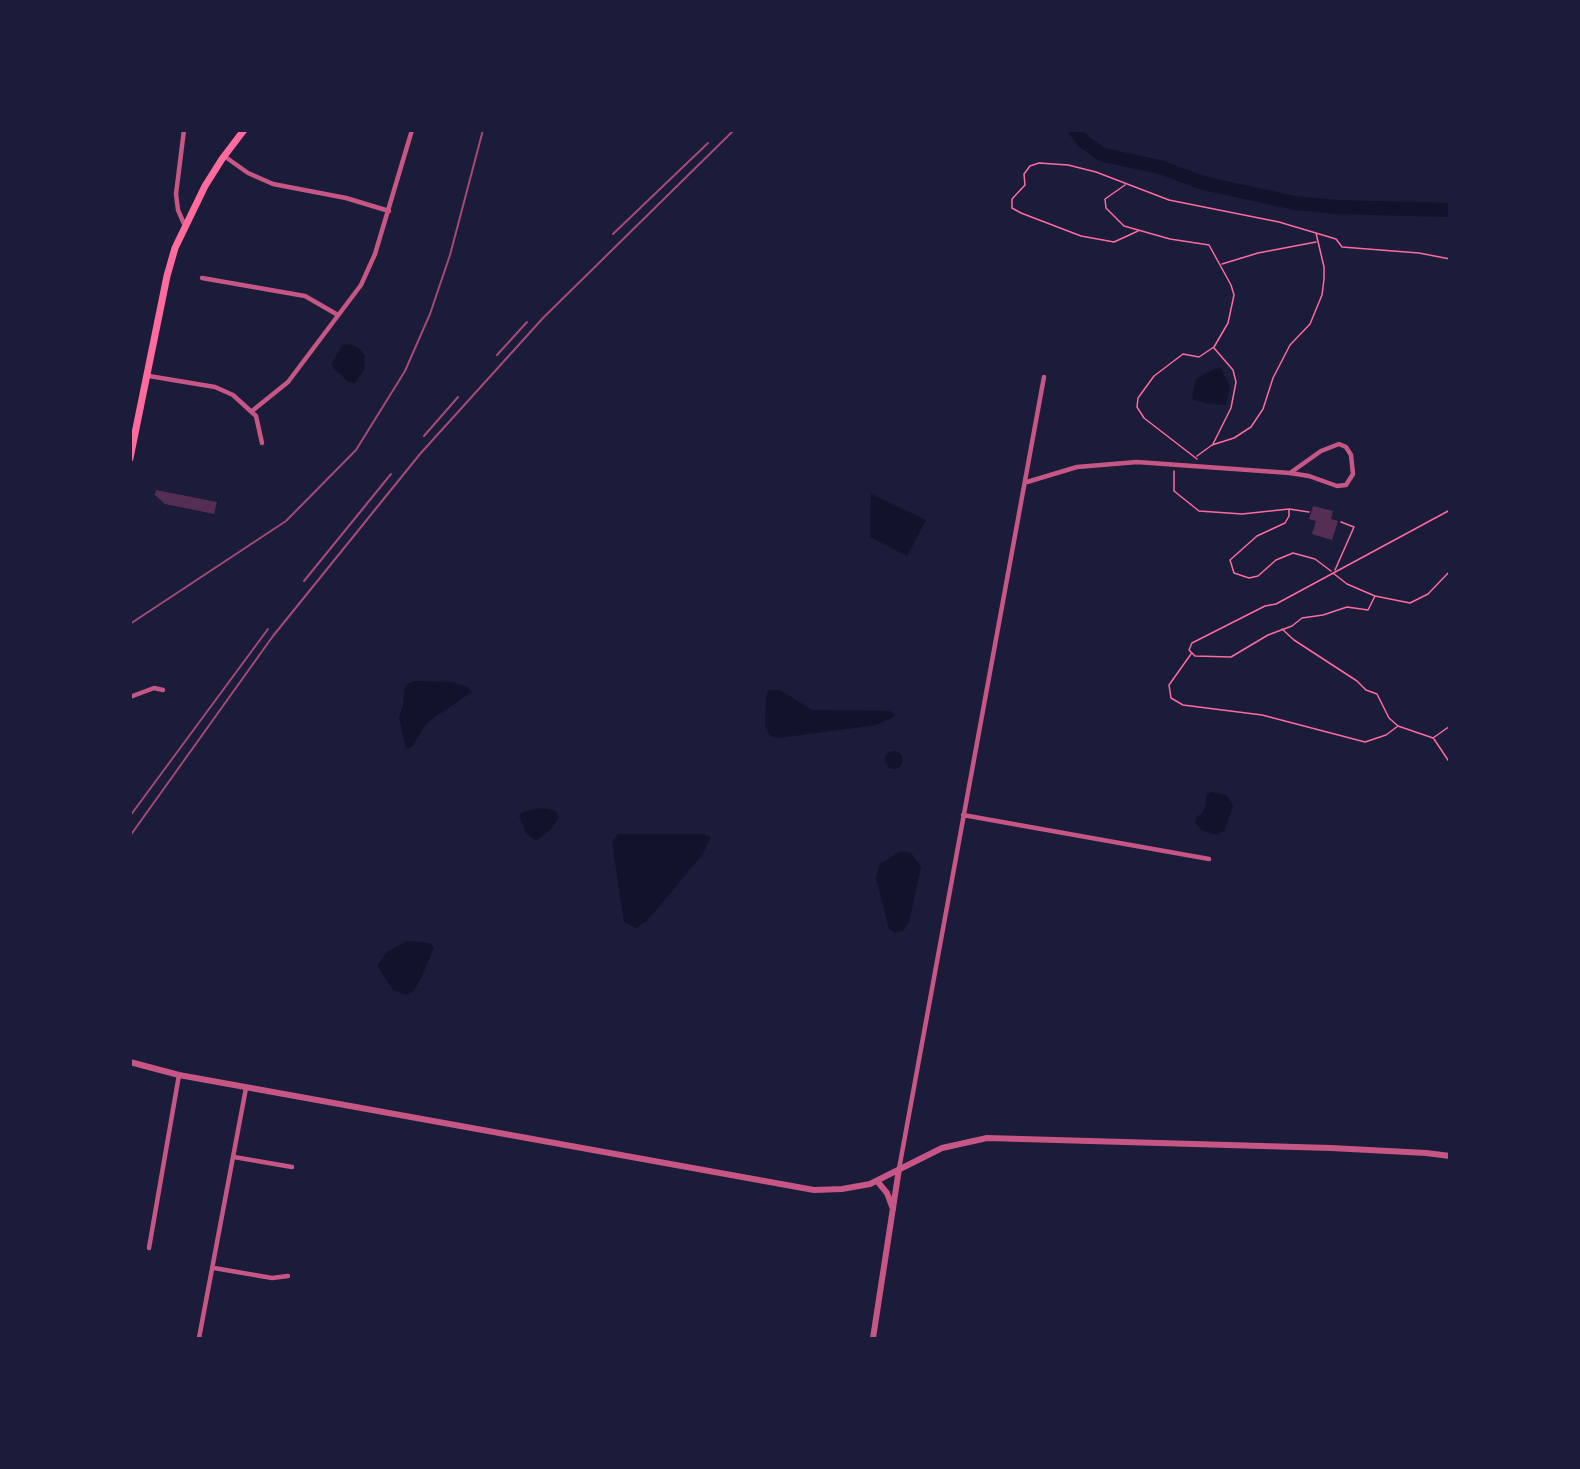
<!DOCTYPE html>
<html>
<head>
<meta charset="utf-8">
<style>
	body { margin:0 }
	#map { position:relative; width:1580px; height:1469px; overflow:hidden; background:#1b1b3a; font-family:Barlow,sans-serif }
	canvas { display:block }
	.frame { position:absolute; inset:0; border:132px solid #1b1b3a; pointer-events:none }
</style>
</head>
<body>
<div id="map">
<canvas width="1580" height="1469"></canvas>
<div class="frame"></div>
</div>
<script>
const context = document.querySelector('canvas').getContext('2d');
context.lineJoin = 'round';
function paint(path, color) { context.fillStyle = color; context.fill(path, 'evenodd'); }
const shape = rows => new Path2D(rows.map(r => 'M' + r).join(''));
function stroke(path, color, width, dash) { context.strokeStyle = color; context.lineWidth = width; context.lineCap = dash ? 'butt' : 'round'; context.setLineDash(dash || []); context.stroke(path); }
paint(shape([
	[348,344,358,347,365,356,364,370,355,383,349,382,333,368,332,364,342,345],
	[1221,368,1230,386,1226,405,1205,403,1192,399,1196,379,1214,369],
	[871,494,926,520,907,556,870,537],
	[414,681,452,682,468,687,472,692,432,719,424,727,412,747,406,749,399,717,403,706,404,690,406,685],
	[773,690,780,690,812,710,889,711,895,714,894,717,876,725,778,738,770,736,765,725,766,697,768,691],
	'885 760a9 9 0 1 1 18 0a9 9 0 1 1-18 0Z',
	[1212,792,1227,795,1233,806,1225,830,1217,835,1202,830,1195,823,1196,818,1204,811,1207,794],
	[541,808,556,811,559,817,551,829,536,841,526,833,519,816,523,812],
	[618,834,703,834,711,837,702,855,647,921,636,928,624,922,612,842],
	[901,851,911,853,921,866,909,922,904,930,895,933,889,929,876,878,880,864],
	[407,941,430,943,434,948,420,980,413,991,406,995,393,990,377,966,387,952]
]), '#12122b');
stroke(shape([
	[1075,130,1084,142,1103,155,1160,167,1203,183,1295,203,1336,207,1450,210]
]), '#12122b', 14);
paint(shape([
	[156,490,217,502,214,514,165,504,155,495],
	[1313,506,1333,511,1331,519,1338,521,1332,540,1312,534,1316,521,1309,519]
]), '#542f53');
stroke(shape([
	[1125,185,1105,199,1106,208,1124,226,1170,239,1209,245,1231,285,1234,295,1228,323,1214,347,1199,357,1183,354,1154,376,1138,398,1137,407,1144,418,1197,459],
	[1138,231,1114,242,1081,236,1021,213,1012,208,1012,199,1025,185,1024,174,1030,166,1039,163,1068,165,1096,172,1169,200,1279,222,1336,239,1342,247,1419,253,1450,259],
	[1222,264,1258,253,1316,242],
	[1213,444,1231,408,1236,382,1233,370,1214,348],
	[1197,456,1212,445,1234,438,1251,427,1263,409,1273,378,1290,345,1310,324,1322,295,1324,279,1324,267,1316,233],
	[1174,471,1174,491,1199,511,1242,514,1289,509,1309,512],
	[1289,509,1289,516,1285,523,1257,536,1230,560,1234,573,1249,578,1258,576,1276,560,1293,553,1315,559,1331,571],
	[1335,570,1354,527,1341,522],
	[1333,573,1347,584,1375,596,1410,603,1428,594,1450,571],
	[1375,596,1368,610,1347,607,1323,615,1302,618,1292,626,1268,635,1231,657,1195,656,1189,650,1192,643,1265,606,1276,604,1450,510],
	[1282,629,1294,640,1357,681,1366,690,1377,694,1389,718,1398,726,1433,738,1450,726],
	[1191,654,1169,685,1171,698,1183,705,1262,715,1365,742,1386,735,1398,726],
	[1434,739,1450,763]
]), '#ff6b9d', 1.5);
stroke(shape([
	[184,130,176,194,178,210,185,226],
	[224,156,248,173,273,184,346,198,389,211],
	[202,278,305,296,338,315],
	[149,376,215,387,233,395,256,416,262,443],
	[252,411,288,382,361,285,375,254,412,130],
	[1027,482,1077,467,1137,462,1290,473,1309,476,1337,486,1346,485,1353,474,1351,455,1346,447,1339,444,1321,451,1290,473],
	[130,697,154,688,163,690],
	[963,815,1209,859],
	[234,1157,292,1167],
	[899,1169,1044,377],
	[149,1248,179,1075],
	[214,1268,272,1278,288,1276],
	[199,1338,246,1088]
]), '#c65784', 4.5);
stroke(shape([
	[130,1062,179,1075,814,1190,842,1189,870,1184,942,1148,987,1138,1331,1148,1426,1153,1450,1156],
	[877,1181,887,1193,893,1209],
	[873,1338,899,1169]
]), '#c65784', 6);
stroke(shape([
	[130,458,167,276,175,248,205,186,222,159,244,130]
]), '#ff6b9d', 7);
stroke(shape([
	[613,234,708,143],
	[497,355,527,322],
	[424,436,458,397],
	[304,581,391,474],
	[130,624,286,521,356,450,405,371,430,314,450,255,483,130],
	[130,816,268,629],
	[130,836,273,636,420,454,543,318,734,130]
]), '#a44b75', 2);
</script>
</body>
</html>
